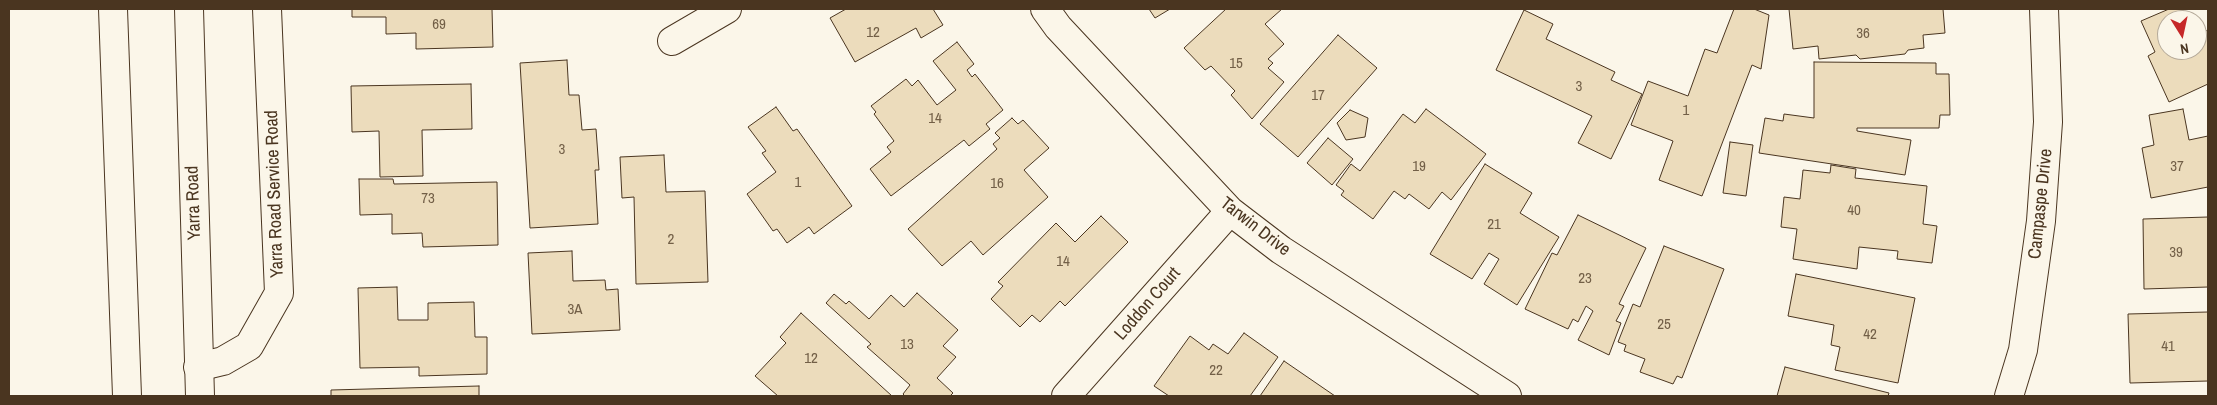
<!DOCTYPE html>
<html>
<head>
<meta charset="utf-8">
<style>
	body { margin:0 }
	#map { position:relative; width:2217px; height:405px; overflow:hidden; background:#fbf6e9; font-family:"Archivo Narrow",sans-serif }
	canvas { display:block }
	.frame { position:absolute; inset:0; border:10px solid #4a3520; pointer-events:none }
	.north { position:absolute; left:2157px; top:10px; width:50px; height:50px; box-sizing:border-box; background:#fbf6e9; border:1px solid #b4a999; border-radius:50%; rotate:170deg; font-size:14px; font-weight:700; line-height:20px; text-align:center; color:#4a3520 }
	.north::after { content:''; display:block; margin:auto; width:18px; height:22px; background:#c62828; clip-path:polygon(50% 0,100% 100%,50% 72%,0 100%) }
</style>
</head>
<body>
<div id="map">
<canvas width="2217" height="405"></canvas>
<div class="frame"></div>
<div class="north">N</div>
</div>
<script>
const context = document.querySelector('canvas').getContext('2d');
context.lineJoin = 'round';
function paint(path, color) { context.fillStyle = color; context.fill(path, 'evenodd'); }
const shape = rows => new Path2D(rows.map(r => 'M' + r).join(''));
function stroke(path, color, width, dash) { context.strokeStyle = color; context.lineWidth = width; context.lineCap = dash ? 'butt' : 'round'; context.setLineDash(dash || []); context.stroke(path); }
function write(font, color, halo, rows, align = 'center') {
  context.font = font + ' "Archivo Narrow",sans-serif'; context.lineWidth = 4; context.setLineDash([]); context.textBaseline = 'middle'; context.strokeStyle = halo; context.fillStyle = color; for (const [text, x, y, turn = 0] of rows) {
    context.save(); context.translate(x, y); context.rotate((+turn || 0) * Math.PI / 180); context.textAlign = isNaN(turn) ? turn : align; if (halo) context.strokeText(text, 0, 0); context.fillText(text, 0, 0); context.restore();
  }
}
const building = shape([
	[352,9,492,9,493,47,416,49,416,33,386,34,386,17,352,17,352,9],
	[846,9,933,9,943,25,921,38,916,28,855,62,830,18,846,9],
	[1149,9,1170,9,1155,18,1149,9],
	[1226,9,1282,9,1265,24,1284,44,1268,59,1273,63,1268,68,1284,82,1252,119,1231,95,1235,91,1211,66,1205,70,1184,48,1226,9],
	[1734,9,1754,9,1769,15,1761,69,1752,65,1702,196,1659,180,1673,141,1631,125,1648,81,1688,96,1705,49,1717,53,1734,9],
	[1789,9,1943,9,1945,33,1923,35,1924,48,1908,50,1905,54,1860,59,1856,55,1819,59,1818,46,1793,49,1789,9],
	[2169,9,2182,9,2188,20,2167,20,2167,50,2197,50,2197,35,2208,30,2208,84,2169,102,2148,56,2155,52,2141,21,2169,9],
	[1524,10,1553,24,1546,39,1615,72,1611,80,1642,94,1611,159,1578,143,1592,116,1496,70,1524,10],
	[1338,35,1377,68,1298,157,1260,124,1338,35],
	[957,42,974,64,967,70,972,77,975,74,1003,110,986,124,990,129,969,146,964,140,891,196,870,169,891,152,887,147,894,141,874,114,876,112,871,106,906,79,912,86,918,80,937,105,956,90,933,61,957,42],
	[567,60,569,95,579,95,582,130,596,129,599,170,595,170,598,224,530,228,520,63,567,60],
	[1814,62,1936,63,1936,74,1949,74,1950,115,1940,115,1939,128,1857,128,1857,131,1911,140,1905,175,1759,153,1765,118,1783,121,1784,114,1814,118,1814,62],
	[471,84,472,129,422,130,423,176,380,177,379,131,352,132,351,86,471,84],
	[776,107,793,131,797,129,852,206,814,234,809,227,787,243,777,229,773,231,747,194,776,172,762,153,766,151,748,127,776,107],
	[1426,109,1486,154,1451,200,1442,192,1429,209,1409,194,1405,199,1394,191,1373,219,1341,195,1344,191,1336,185,1351,164,1360,171,1403,114,1415,123,1426,109],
	[2183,109,2189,140,2208,136,2208,187,2151,198,2142,148,2154,145,2149,115,2183,109],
	[1350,110,1368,118,1365,137,1346,140,1337,123,1350,110],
	[1012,118,1018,124,1023,120,1049,148,1024,170,1048,197,983,255,971,241,942,266,908,229,997,149,993,144,1000,138,995,133,1012,118],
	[1328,138,1353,159,1332,185,1307,163,1328,138],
	[1730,142,1753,145,1746,196,1723,193,1730,142],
	[664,155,666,192,705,191,708,282,636,284,634,197,622,198,620,157,664,155],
	[1485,164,1532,193,1520,213,1559,237,1517,305,1484,284,1499,259,1489,253,1472,279,1430,254,1485,164],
	[1831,165,1856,169,1855,178,1927,186,1923,224,1937,226,1932,263,1897,259,1898,251,1859,247,1857,269,1793,259,1797,229,1781,227,1784,197,1800,199,1803,170,1830,173,1831,165],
	[359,179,393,179,394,184,497,182,498,245,423,247,422,233,392,234,392,214,360,215,359,179],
	[1578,215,1646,248,1619,304,1624,306,1616,321,1621,323,1609,355,1578,340,1593,311,1586,306,1578,322,1573,319,1568,329,1525,309,1552,253,1557,255,1578,215],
	[1101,216,1128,242,1065,306,1060,301,1040,322,1032,315,1020,327,991,299,1003,286,998,282,1056,223,1075,242,1101,216],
	[2208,217,2208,287,2144,289,2143,219,2208,217],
	[1664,246,1724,269,1682,378,1677,376,1673,384,1640,372,1645,359,1624,351,1626,345,1618,342,1633,304,1640,307,1664,246],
	[572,251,573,281,605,280,606,290,618,289,620,330,532,334,528,253,572,251],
	[1796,274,1915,298,1898,383,1835,370,1840,347,1831,345,1834,325,1788,316,1796,274],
	[397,287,398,320,428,320,428,303,474,302,475,337,487,337,487,374,419,376,419,367,360,368,358,288,397,287],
	[917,293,958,330,943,346,956,357,937,378,953,393,950,396,905,396,903,394,910,385,867,347,871,344,826,303,834,294,846,304,849,301,869,319,891,295,904,307,917,293],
	[2208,312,2208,381,2130,383,2128,314,2208,312],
	[801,313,892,396,778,396,755,376,786,343,780,337,801,313],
	[1244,333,1278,357,1250,396,1169,396,1154,386,1190,336,1209,350,1213,344,1228,354,1244,333],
	[1284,361,1335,396,1260,396,1284,361],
	[1785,367,1889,393,1888,396,1777,396,1785,367],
	[479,386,479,396,331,396,331,390,479,386]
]);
paint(building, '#ecdcbc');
stroke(building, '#4a3520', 1);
const street = shape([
	[113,9,127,396],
	[1045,9,1058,27,1230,211,1281,250,1507,396],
	[672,41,727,9],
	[198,367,223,361,249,346,279,293,267,9],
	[1066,396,1230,211],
	[2009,396,2023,350,2041,221,2048,122,2044,9]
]);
const secondary = shape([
	[189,9,200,396]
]);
stroke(street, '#4a3520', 30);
stroke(secondary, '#4a3520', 30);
stroke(street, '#fbf6e9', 28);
stroke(secondary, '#fbf6e9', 28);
write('15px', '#725f47', null, [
	["69",439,25],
	["12",873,33],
	["36",1863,34],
	["15",1236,64],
	["3",1579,87],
	["17",1318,96],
	["1",1686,111],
	["14",935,119],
	["3",562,150],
	["19",1419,167],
	["37",2177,167],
	["1",798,183],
	["16",997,184],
	["73",428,199],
	["40",1854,211],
	["21",1494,225],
	["2",671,240],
	["39",2176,253],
	["14",1063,262],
	["23",1585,279],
	["3A",575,310],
	["25",1664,325],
	["42",1870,335],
	["13",907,345],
	["41",2168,347],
	["12",811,359],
	["22",1216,371]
]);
write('18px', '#4a3520', '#fbf6e9', [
	["Yarra Road Service Road",275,194,-92],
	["Yarra Road",194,203,-92],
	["Campaspe Drive",2041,204,-84],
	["Tarwin Drive",1255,227,38],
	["Loddon Court",1148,304,-49]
]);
</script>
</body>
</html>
